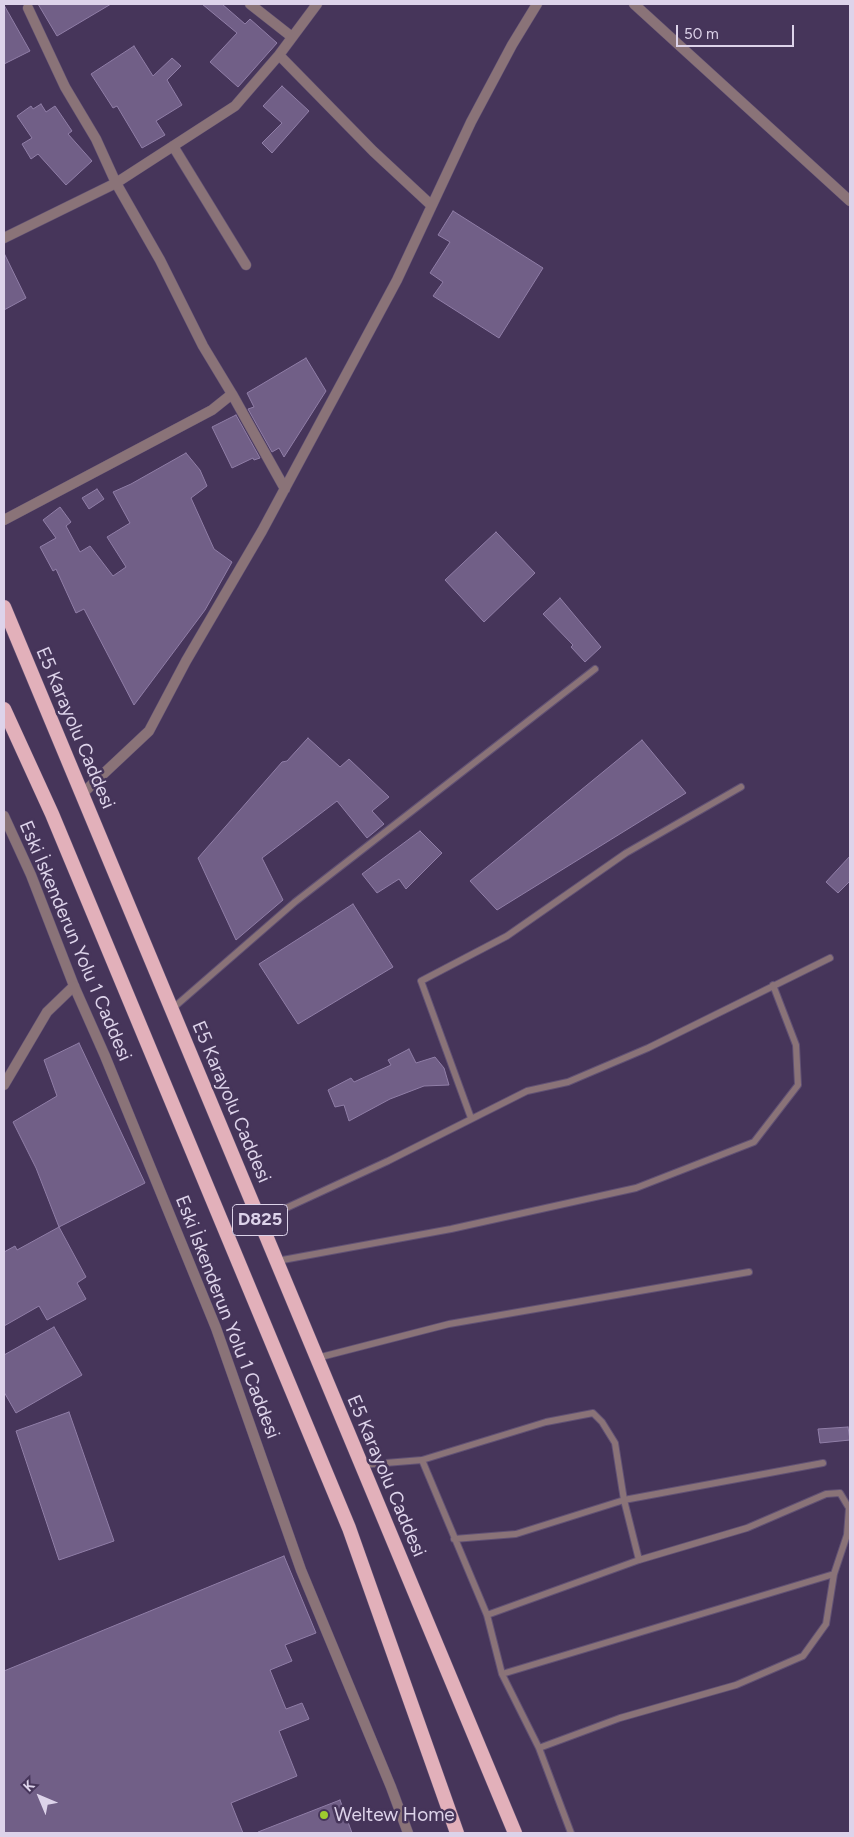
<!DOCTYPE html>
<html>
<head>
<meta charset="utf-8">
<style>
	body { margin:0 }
	#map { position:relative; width:854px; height:1837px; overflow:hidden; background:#46355a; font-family:Figtree,sans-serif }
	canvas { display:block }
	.frame { position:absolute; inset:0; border:5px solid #ddd3ea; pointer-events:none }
	.north { position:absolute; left:15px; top:1772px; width:50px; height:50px; -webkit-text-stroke:4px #46355a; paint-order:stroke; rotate:315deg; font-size:14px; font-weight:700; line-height:20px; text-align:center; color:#ddd3ea }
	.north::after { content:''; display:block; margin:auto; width:18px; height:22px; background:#ddd3ea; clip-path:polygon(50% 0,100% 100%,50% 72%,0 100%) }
	.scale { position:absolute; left:676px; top:25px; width:118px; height:22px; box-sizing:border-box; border:2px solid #ddd3ea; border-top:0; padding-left:6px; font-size:15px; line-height:18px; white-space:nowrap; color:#ddd3ea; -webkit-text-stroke:4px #46355a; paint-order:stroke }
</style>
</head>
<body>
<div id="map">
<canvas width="854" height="1837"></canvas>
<div class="frame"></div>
<div class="north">K</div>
<div class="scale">50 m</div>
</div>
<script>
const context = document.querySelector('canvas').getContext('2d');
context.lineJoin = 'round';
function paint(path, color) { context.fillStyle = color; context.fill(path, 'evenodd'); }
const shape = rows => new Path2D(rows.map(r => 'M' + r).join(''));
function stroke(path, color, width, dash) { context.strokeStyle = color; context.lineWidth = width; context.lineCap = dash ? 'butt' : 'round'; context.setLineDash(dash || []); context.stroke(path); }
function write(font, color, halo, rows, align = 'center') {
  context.font = font + ' Figtree,sans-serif'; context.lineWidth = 5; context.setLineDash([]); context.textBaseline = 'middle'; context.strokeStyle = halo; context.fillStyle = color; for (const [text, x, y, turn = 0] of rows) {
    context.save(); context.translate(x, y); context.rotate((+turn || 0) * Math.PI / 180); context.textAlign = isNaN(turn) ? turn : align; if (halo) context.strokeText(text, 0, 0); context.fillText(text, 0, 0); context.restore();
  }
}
const building = shape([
	[38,4,111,4,57,36,38,4],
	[202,4,222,4,245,24,250,19,277,43,238,87,210,62,237,33,202,4],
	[4,5,30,51,4,64,4,5],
	[134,46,153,76,172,58,181,66,167,80,182,105,156,121,165,135,142,148,117,106,113,108,91,74,134,46],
	[282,86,309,111,272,153,262,143,282,123,263,106,282,86],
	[41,104,46,112,55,106,72,131,68,134,92,161,66,185,38,154,31,159,22,144,32,138,17,116,31,106,33,109,41,104],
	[453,211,543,268,499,338,433,296,443,282,430,273,450,242,438,235,453,211],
	[4,253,26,298,4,310,4,253],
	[306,358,326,391,284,457,279,448,272,452,248,409,254,407,247,393,306,358],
	[236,415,260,458,254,460,253,458,232,468,212,427,236,415],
	[186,453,200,470,207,486,191,498,214,549,232,562,205,610,134,705,84,609,76,613,56,569,53,571,40,547,56,538,43,520,60,507,71,522,66,526,80,552,90,546,113,576,126,567,107,537,130,523,113,492,131,484,186,453],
	[97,489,104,499,89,509,82,498,97,489],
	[496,532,535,573,484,622,445,580,496,532],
	[560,598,601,647,585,662,571,647,573,645,543,614,560,598],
	[308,738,340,767,349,759,389,797,372,811,384,824,367,838,337,801,262,858,283,900,236,940,198,858,282,762,287,761,308,738],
	[642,740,686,793,497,910,470,881,642,740],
	[420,831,442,853,406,889,399,879,377,893,362,874,420,831],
	[850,856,850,881,838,893,826,882,850,856],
	[353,904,393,967,298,1024,259,964,353,904],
	[79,1043,145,1183,59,1227,36,1168,13,1122,57,1096,44,1060,79,1043],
	[409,1049,416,1063,435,1057,444,1068,449,1085,424,1086,390,1099,349,1121,344,1105,335,1107,328,1090,351,1078,354,1082,391,1065,388,1060,409,1049],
	[59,1227,86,1277,77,1283,86,1299,47,1320,39,1306,4,1326,4,1252,15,1246,17,1250,59,1227],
	[54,1327,82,1375,16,1413,4,1392,4,1355,54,1327],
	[69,1412,114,1541,59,1560,16,1431,69,1412],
	[848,1427,850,1440,820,1443,818,1429,848,1427],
	[284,1556,316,1633,285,1645,292,1661,270,1670,286,1709,302,1703,309,1719,279,1731,297,1776,231,1803,243,1833,4,1833,4,1671,284,1556],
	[340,1800,352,1833,258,1833,258,1832,340,1800]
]);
paint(building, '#715f87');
stroke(building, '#907ea7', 1);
const service = shape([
	[172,1009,295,902,595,669],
	[471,1118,421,981,507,936,626,853,741,787],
	[260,1220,388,1161,527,1091,568,1082,648,1048,830,958],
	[277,1261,451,1229,636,1188,754,1142,798,1085,796,1045,773,985],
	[317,1358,449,1324,749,1272],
	[422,1460,546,1422,593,1413,602,1422,615,1443,624,1500,639,1560],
	[361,1465,422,1460,487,1615,502,1674,539,1748,571,1833],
	[454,1539,516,1534,624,1500,823,1463],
	[487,1615,639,1560,747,1528,826,1494,840,1493,849,1508,847,1535,834,1574,826,1624,803,1656,736,1685,620,1718,539,1748],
	[502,1674,834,1574]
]);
const minor = shape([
	[250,4,292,37],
	[634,4,850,201],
	[279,55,373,151,431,205],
	[173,146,246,265],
	[4,238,116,183,235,106,279,55,317,4],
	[232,394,285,489],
	[4,520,212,410,232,394,203,346,160,260,116,183,96,139,65,87,28,8],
	[83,793,149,731,186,661,262,531,397,280,471,122,512,45,537,4],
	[4,816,31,875,74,986,47,1012,4,1085]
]);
const tertiary = shape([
	[74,986,105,1056,216,1328,301,1570,391,1787,408,1833]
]);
const trunk = shape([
	[4,607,515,1833],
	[4,709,52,814,349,1528,457,1833]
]);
stroke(service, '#615174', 8);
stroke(minor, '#615174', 11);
stroke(tertiary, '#615174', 11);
stroke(trunk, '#615174', 15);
stroke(service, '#8a7378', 6);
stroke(minor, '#8a7378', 10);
stroke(tertiary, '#8a7378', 10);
stroke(trunk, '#e2b0ba', 14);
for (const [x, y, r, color] of [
	[324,1815,5,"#9eca2e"]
]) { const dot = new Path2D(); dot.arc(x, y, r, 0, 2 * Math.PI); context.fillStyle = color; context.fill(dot); stroke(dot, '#46355a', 2); }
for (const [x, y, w] of [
	[260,1220,55]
]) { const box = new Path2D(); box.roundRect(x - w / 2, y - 15.5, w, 31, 4); context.fillStyle = '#46355a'; context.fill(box); stroke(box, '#ddd3ea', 1); }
write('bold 18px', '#ddd3ea', null, [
	["D825",260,1220]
]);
write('19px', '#ddd3ea', '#46355a', [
	["E5 Karayolu Caddesi",75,728,67],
	["Eski İskenderun Yolu 1 Caddesi",75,941,67],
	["E5 Karayolu Caddesi",231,1102,67],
	["Eski İskenderun Yolu 1 Caddesi",227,1317,69],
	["E5 Karayolu Caddesi",386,1476,67]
]);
write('19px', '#ddd3ea', '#46355a', [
	["Weltew Home",334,1815]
], 'left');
</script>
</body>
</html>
